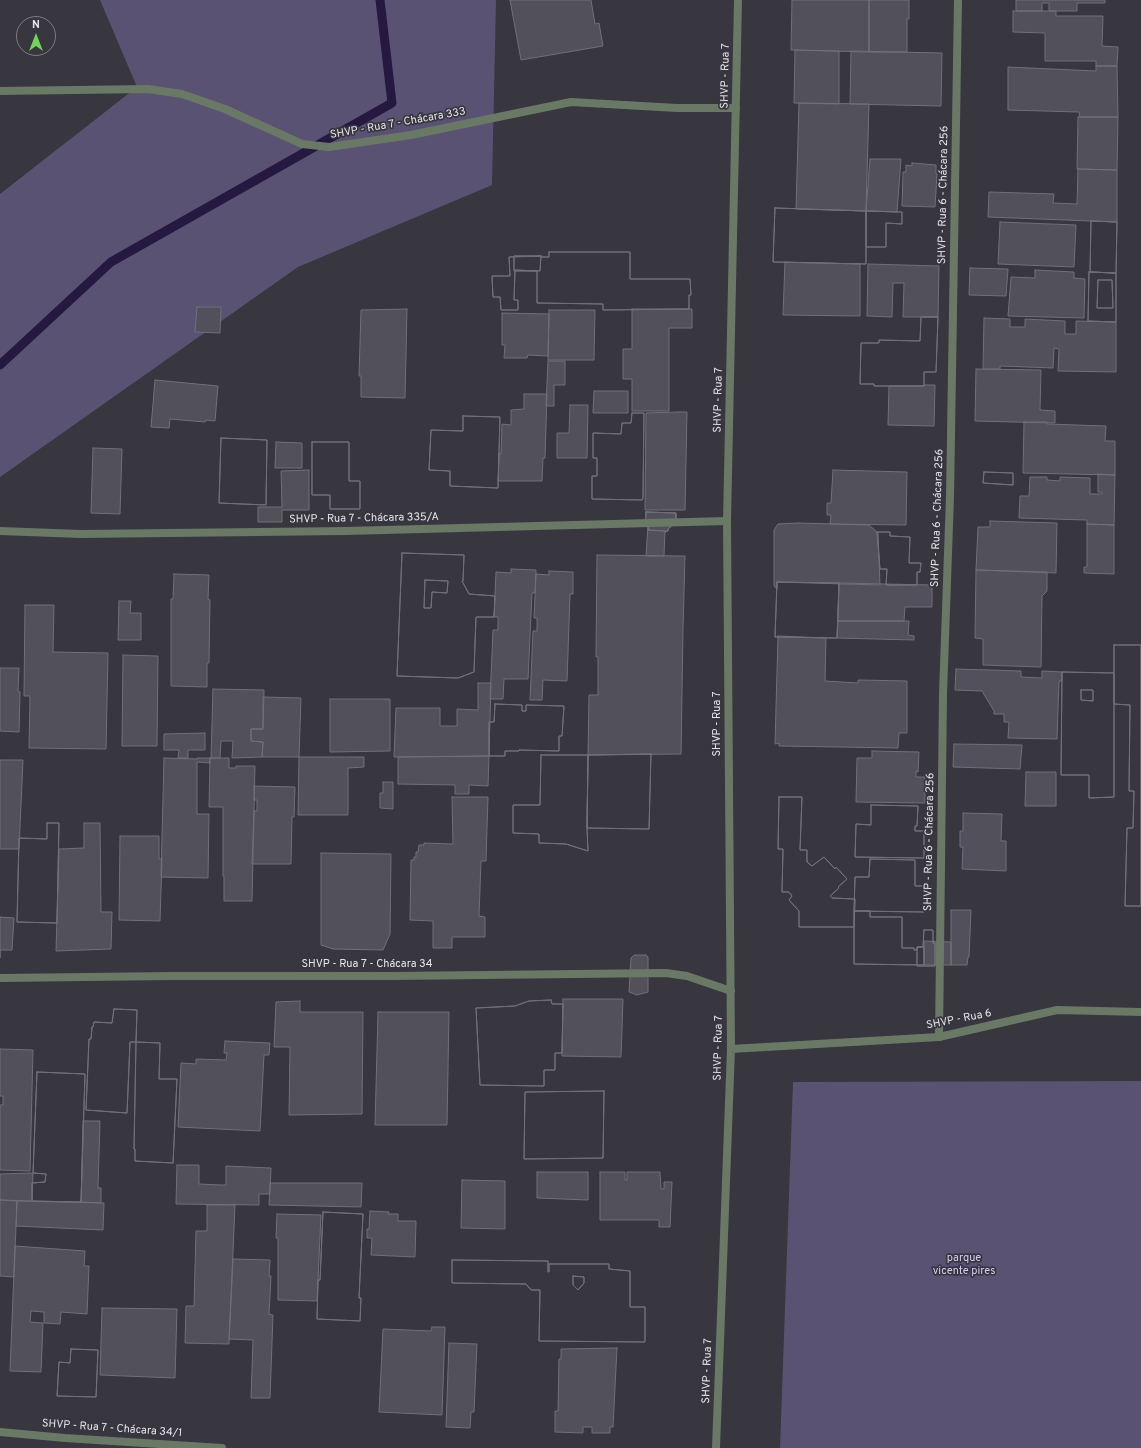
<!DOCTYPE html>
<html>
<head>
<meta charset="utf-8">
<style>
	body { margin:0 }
	#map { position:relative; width:1141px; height:1448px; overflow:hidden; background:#38363f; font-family:Overpass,sans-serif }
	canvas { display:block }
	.north { position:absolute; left:16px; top:16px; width:40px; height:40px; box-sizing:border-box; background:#38363f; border:1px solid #7e7c83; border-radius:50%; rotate:0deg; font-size:11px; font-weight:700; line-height:16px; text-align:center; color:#e6e4ea }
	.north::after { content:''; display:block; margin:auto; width:14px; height:18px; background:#71d35e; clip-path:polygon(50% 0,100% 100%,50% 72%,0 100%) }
</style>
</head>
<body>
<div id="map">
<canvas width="1141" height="1448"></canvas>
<div class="north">N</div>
</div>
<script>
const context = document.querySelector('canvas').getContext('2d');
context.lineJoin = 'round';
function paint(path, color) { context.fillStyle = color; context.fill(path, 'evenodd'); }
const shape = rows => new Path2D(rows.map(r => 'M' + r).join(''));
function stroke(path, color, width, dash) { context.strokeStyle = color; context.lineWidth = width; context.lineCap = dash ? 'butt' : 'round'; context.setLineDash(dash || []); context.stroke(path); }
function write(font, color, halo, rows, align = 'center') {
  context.font = font + ' Overpass,sans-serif'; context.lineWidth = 3.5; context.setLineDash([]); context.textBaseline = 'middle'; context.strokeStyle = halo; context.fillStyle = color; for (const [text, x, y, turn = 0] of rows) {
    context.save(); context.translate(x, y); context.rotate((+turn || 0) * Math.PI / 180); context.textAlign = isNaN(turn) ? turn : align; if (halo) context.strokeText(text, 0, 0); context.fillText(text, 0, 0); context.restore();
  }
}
paint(shape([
	[100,0,496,0,492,185,298,267,0,477,0,194,137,87],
	[1141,1081,1141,1448,780,1448,793,1082]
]), '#5a5272');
stroke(shape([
	[0,365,111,262,392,103,380,0]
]), '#251841', 9);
const building = shape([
	[510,0,591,0,595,24,599,23,603,46,521,60,510,0],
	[792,0,869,0,869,52,791,50,792,0],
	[869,0,909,0,909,19,907,19,907,52,869,52,869,0],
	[1016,0,1105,0,1105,3,1077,3,1077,11,1049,11,1049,3,1042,3,1042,11,1016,11,1016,0],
	[1013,11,1056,11,1056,16,1103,16,1102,46,1118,47,1117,66,1096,66,1096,61,1045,61,1045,33,1013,32,1013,11],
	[795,50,839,51,839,104,794,103,795,50],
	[851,51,942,53,941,106,850,104,851,51],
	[1096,66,1117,66,1118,117,1080,117,1079,112,1008,110,1008,67,1096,71,1096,66],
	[799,103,869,104,866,211,796,209,799,103],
	[1078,117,1118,117,1117,170,1077,169,1078,117],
	[870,159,901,159,897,212,866,211,870,159],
	[912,163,936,165,936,174,937,174,935,207,902,206,903,172,906,172,906,165,912,166,912,163],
	[1078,169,1117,170,1117,222,988,217,989,192,1054,194,1053,203,1077,204,1078,169],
	[775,208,866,211,866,264,773,262,775,208],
	[775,208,866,211,866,264,773,262,775,208],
	[866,211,902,212,902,224,886,223,886,247,866,247,866,211],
	[866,211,902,212,902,224,886,223,886,247,866,247,866,211],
	[1091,221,1117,222,1116,273,1090,272,1091,221],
	[1091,221,1117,222,1116,273,1090,272,1091,221],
	[1000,222,1076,225,1074,267,998,264,1000,222],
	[549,252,630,252,630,279,690,279,691,295,689,295,689,309,603,310,603,304,537,303,537,271,514,271,514,256,541,256,541,257,549,257,549,252],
	[549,252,630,252,630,279,690,279,691,295,689,295,689,309,603,310,603,304,537,303,537,271,514,271,514,256,541,256,541,257,549,257,549,252],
	[541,256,540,271,515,270,514,300,518,300,518,310,501,310,500,297,493,297,492,276,510,276,509,257,541,256],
	[541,256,540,271,515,270,514,300,518,300,518,310,501,310,500,297,493,297,492,276,510,276,509,257,541,256],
	[785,262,860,264,860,316,783,315,785,262],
	[868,264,939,266,938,317,903,317,904,283,893,283,892,317,867,316,868,264],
	[970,268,1008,269,1006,296,969,295,970,268],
	[1035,270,1074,272,1074,278,1085,279,1084,318,1008,316,1011,277,1035,278,1035,270],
	[1089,272,1116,273,1116,322,1088,321,1089,272],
	[1098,280,1112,280,1113,308,1097,308,1098,280],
	[1089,272,1116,273,1116,322,1088,321,1089,272],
	[1098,280,1112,280,1113,308,1097,308,1098,280],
	[197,307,221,307,220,333,195,332,197,307],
	[407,309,405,398,361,397,361,376,359,376,361,310,407,309],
	[632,309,692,309,692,328,669,328,669,411,632,411,632,379,623,379,623,349,632,349,632,309],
	[549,310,595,310,594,360,548,360,549,310],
	[502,313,549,314,548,356,528,355,527,358,504,358,505,345,502,345,502,313],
	[921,317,938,317,936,372,924,372,924,386,874,386,874,384,860,384,861,343,879,343,879,340,920,341,921,317],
	[921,317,938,317,936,372,924,372,924,386,874,386,874,384,860,384,861,343,879,343,879,340,920,341,921,317],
	[984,318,1010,319,1010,327,1025,327,1025,319,1065,321,1065,334,1076,334,1076,321,1116,322,1116,372,1058,371,1059,349,1054,348,1053,368,1000,366,1000,369,983,369,984,318],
	[548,361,565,361,565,385,554,385,554,406,546,406,548,361],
	[976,369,1041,370,1040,410,1055,411,1055,423,975,421,976,369],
	[155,380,218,386,215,421,206,420,205,422,170,419,169,428,151,427,155,380],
	[924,385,935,385,934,426,888,425,889,386,924,386,924,385],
	[594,391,628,391,628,413,593,413,594,391],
	[524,394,547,394,545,458,543,458,542,481,498,481,499,454,501,454,502,424,511,425,511,410,524,409,524,394],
	[570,405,588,405,587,458,557,458,557,433,569,433,570,405],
	[679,412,687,412,685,510,645,510,646,413,679,412],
	[632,413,644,413,643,498,642,500,592,499,592,476,597,476,597,458,593,458,593,433,621,434,622,423,631,423,632,413],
	[632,413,644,413,643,498,642,500,592,499,592,476,597,476,597,458,593,458,593,433,621,434,622,423,631,423,632,413],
	[463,416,500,417,498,488,450,486,450,471,429,470,431,430,463,431,463,416],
	[463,416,500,417,498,488,450,486,450,471,429,470,431,430,463,431,463,416],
	[1024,422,1047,422,1047,424,1106,426,1105,441,1115,441,1115,475,1023,473,1024,422],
	[221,438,267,440,266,505,219,503,221,438],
	[221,438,267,440,266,505,219,503,221,438],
	[276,442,302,443,302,468,275,468,276,442],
	[312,442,349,442,349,481,360,481,360,509,330,509,330,495,312,495,312,442],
	[312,442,349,442,349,481,360,481,360,509,330,509,330,495,312,495,312,442],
	[93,448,122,449,120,514,91,513,93,448],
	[309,470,309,510,282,510,282,522,258,522,258,507,282,507,281,471,309,470],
	[833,470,907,472,906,525,830,524,831,515,827,515,827,503,831,503,833,470],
	[984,472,1013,473,1013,485,983,483,984,472],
	[984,472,1013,473,1013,485,983,483,984,472],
	[1098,474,1115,475,1114,525,1087,524,1087,520,1019,518,1020,496,1029,496,1030,477,1047,477,1047,480,1060,481,1060,477,1090,478,1090,494,1102,494,1102,492,1098,492,1098,474],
	[646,512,676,513,676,522,668,529,668,531,665,531,664,556,646,556,648,525,645,525,646,512],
	[646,512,676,513,676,522,668,529,668,531,665,532,665,531,647,530,649,530,648,526,645,525,646,512],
	[646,512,676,513,676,522,668,529,668,531,665,532,665,531,647,530,649,530,648,526,645,525,646,512],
	[990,521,1057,523,1056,573,976,570,978,527,990,527,990,521],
	[798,523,869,525,878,533,880,585,777,582,777,589,774,586,774,530,778,524,798,523],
	[1087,524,1114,525,1114,574,1084,573,1084,567,1087,567,1087,524],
	[877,532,890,532,890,536,910,537,909,563,921,563,920,572,917,572,917,585,886,585,887,569,880,569,877,532],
	[877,532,890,532,890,536,910,537,909,563,921,563,920,572,917,572,917,585,886,585,887,569,880,569,877,532],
	[402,553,464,555,463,581,462,581,469,594,495,596,494,617,476,617,474,672,458,678,397,676,402,553],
	[425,580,448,581,447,593,432,592,431,608,424,608,425,580],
	[402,553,464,555,463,581,462,581,469,594,495,596,494,617,476,617,474,672,458,678,397,676,402,553],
	[425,580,448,581,447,593,432,592,431,608,424,608,425,580],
	[597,555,685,556,683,629,681,754,588,755,589,695,598,695,598,657,596,657,597,555],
	[511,569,536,570,535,593,532,593,528,679,504,679,503,699,490,699,493,630,498,630,498,617,494,617,496,572,511,573,511,569],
	[976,570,1047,572,1047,591,1042,596,1041,667,983,665,983,639,975,638,976,570],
	[549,571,573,572,573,594,570,594,567,681,543,680,542,700,530,700,533,631,537,631,537,618,534,618,536,574,549,575,549,571],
	[174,574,209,575,208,599,210,600,209,663,207,663,207,687,171,686,171,599,173,599,174,574],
	[777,582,839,583,837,638,775,637,777,582],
	[777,582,839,583,837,638,775,637,777,582],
	[839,583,932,585,932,607,905,607,904,621,838,621,839,583],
	[119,601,131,601,130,613,141,613,141,640,118,640,119,601],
	[25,605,54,605,53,652,108,653,106,749,29,748,30,696,24,696,25,605],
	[838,621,909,621,908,635,914,636,914,640,837,638,838,621],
	[778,636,826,638,825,681,858,683,858,680,860,680,907,681,907,733,899,733,898,748,779,746,779,743,775,744,778,636],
	[1114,645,1141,645,1141,906,1125,906,1127,828,1133,828,1134,791,1129,791,1130,705,1114,704,1114,645],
	[1114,645,1141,645,1141,906,1125,906,1127,828,1133,828,1134,791,1129,791,1130,705,1114,704,1114,645],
	[123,655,158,656,157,746,122,746,123,655],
	[0,668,19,668,18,691,20,692,19,732,0,731,0,668],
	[956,669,1021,671,1021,677,1042,678,1042,671,1062,672,1062,681,1059,681,1057,739,1008,738,1009,722,1004,722,1004,714,994,714,994,711,982,691,955,690,956,669],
	[1062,672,1114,673,1114,797,1089,798,1089,775,1061,775,1062,672],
	[1081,690,1093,690,1093,701,1081,700,1081,690],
	[1062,672,1114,673,1114,797,1089,798,1089,775,1061,775,1062,672],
	[1081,690,1093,690,1093,701,1081,700,1081,690],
	[478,683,491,683,489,756,394,757,396,708,440,708,440,726,457,726,457,709,478,710,478,683],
	[213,689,264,690,263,729,251,729,251,741,263,742,262,757,232,758,233,741,221,741,220,758,211,758,213,689],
	[263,697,301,698,299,757,262,757,263,742,251,741,251,729,263,729,263,697],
	[330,699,390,699,390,751,330,752,330,699],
	[495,704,522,705,522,711,526,711,526,705,564,706,562,736,559,736,559,751,519,750,519,751,505,751,505,756,489,756,489,722,494,722,495,704],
	[495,704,522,705,522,711,526,711,526,705,564,706,562,736,559,736,559,751,519,750,519,751,505,751,505,756,489,756,489,722,494,722,495,704],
	[205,733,205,750,188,750,188,758,178,758,179,750,164,750,164,734,205,733],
	[954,744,1022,745,1020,769,953,767,954,744],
	[872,751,919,752,918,772,916,771,916,777,925,777,925,803,856,802,857,758,872,758,872,751],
	[651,754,649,829,587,828,588,755,651,754],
	[651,754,649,829,587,828,588,755,651,754],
	[541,755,588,755,587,828,588,851,566,844,539,843,539,834,513,833,513,805,540,805,541,755],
	[541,755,588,755,587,828,588,851,566,844,539,843,539,834,513,833,513,805,540,805,541,755],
	[489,756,488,786,469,785,469,794,455,794,455,785,398,784,398,757,489,756],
	[299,757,364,757,364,767,348,768,348,815,298,815,299,757],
	[164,758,197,759,197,758,210,758,210,763,197,762,197,814,209,814,208,878,161,877,164,758],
	[210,758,229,758,229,768,236,768,236,766,255,766,252,901,224,901,224,876,223,876,223,807,209,807,210,758],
	[0,760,23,760,19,849,0,849,0,760],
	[1026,772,1056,772,1056,806,1025,806,1026,772],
	[383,782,393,782,393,809,380,808,380,793,383,793,383,782],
	[254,786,295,787,294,817,292,817,291,864,252,864,254,811,257,811,257,800,254,800,254,786],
	[452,797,488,797,486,861,481,861,479,916,485,917,485,937,452,937,452,948,433,948,433,921,410,920,411,860,414,860,414,857,416,857,416,852,418,852,419,845,424,845,424,843,453,844,452,797],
	[779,797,802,797,800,850,807,850,807,862,812,866,824,857,835,869,836,867,847,879,838,887,839,888,830,896,832,898,855,899,854,927,799,927,799,911,789,900,792,896,789,892,782,892,783,849,778,849,779,797],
	[779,797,802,797,800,850,807,850,807,862,812,866,824,857,835,869,836,867,847,879,838,887,839,888,830,896,832,898,855,899,854,927,799,927,799,911,789,900,792,896,789,892,782,892,783,849,778,849,779,797],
	[871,805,918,806,917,826,915,826,915,831,924,831,924,858,855,857,856,824,871,825,871,805],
	[871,805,918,806,917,826,915,826,915,831,924,831,924,858,855,857,856,824,871,825,871,805],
	[963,813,1002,814,1001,841,1006,841,1006,871,962,869,963,847,960,847,960,831,963,831,963,813],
	[47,823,59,823,57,923,17,922,19,838,47,839,47,823],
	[47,823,59,823,57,923,17,922,19,838,47,839,47,823],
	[84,823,100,823,101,912,112,912,111,949,56,951,59,849,84,848,84,823],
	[120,836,159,836,159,859,162,859,160,921,119,920,120,836],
	[321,853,391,854,390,934,383,950,333,949,321,945,321,853],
	[870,859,915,860,915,886,924,886,924,912,854,911,855,877,869,877,870,859],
	[870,859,915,860,915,886,924,886,924,912,854,911,855,877,869,877,870,859],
	[951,910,971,910,969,957,968,957,967,965,951,965,951,910],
	[854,911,870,911,870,917,902,917,902,948,914,948,914,950,917,950,917,947,924,947,924,965,854,964,854,911],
	[854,911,870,911,870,917,902,917,902,948,914,948,914,950,917,950,917,947,924,947,924,965,854,964,854,911],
	[0,917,14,918,12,950,0,950,0,958,0,917],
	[924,930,933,930,933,943,935,943,935,966,917,966,917,947,923,947,924,930],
	[924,930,933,930,933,943,935,943,935,966,917,966,917,947,923,947,924,930],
	[924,941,951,942,951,965,924,965,924,941],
	[646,955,648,957,648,992,637,995,629,992,631,958,634,955,646,955],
	[563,999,623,999,621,1057,562,1056,563,999],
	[551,1000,552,1004,563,1004,562,1053,555,1053,555,1070,544,1070,544,1086,480,1085,476,1008,515,1006,529,1001,551,1000],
	[551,1000,552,1004,563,1004,562,1053,555,1053,555,1070,544,1070,544,1086,480,1085,476,1008,515,1006,529,1001,551,1000],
	[300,1001,300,1012,363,1012,362,1114,289,1115,290,1047,274,1047,276,1002,300,1001],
	[114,1009,137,1010,136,1042,130,1042,127,1113,86,1110,89,1039,91,1039,92,1027,93,1027,94,1022,112,1023,114,1009],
	[114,1009,137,1010,136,1042,130,1042,127,1113,86,1110,89,1039,91,1039,92,1027,93,1027,94,1022,112,1023,114,1009],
	[378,1012,449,1012,447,1125,375,1125,378,1012],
	[225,1041,270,1043,269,1055,264,1055,260,1131,178,1127,181,1063,196,1064,196,1059,226,1060,227,1053,224,1053,225,1041],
	[136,1042,160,1043,159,1079,177,1079,173,1163,135,1161,135,1149,134,1149,136,1042],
	[136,1042,160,1043,159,1079,177,1079,173,1163,135,1161,135,1149,134,1149,136,1042],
	[0,1049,33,1050,30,1171,0,1170,0,1105,3,1105,3,1096,0,1096,0,1049],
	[37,1072,85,1074,81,1202,32,1201,32,1183,45,1182,46,1174,33,1173,37,1072],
	[37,1072,85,1074,81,1202,32,1201,32,1183,45,1182,46,1174,33,1173,37,1072],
	[604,1091,603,1158,524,1159,525,1092,604,1091],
	[604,1091,603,1158,524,1159,525,1092,604,1091],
	[83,1121,100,1121,98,1188,101,1188,101,1203,81,1202,83,1121],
	[177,1165,199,1165,199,1184,221,1185,226,1185,226,1166,271,1168,270,1194,259,1194,259,1205,176,1204,177,1165],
	[537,1172,588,1172,588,1200,537,1198,537,1172],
	[600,1172,625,1172,625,1180,627,1180,627,1172,660,1172,661,1189,664,1189,664,1182,672,1182,670,1227,659,1227,659,1220,600,1220,600,1172],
	[33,1173,32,1201,0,1200,0,1174,33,1173],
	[462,1180,505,1181,505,1229,461,1228,462,1180],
	[270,1183,362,1183,361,1207,269,1205,270,1183],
	[0,1200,17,1201,14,1277,0,1276,0,1200],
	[17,1201,104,1203,103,1230,16,1226,17,1201],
	[207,1205,235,1205,229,1344,185,1343,186,1306,194,1306,196,1231,207,1231,207,1205],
	[370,1211,389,1212,388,1214,398,1214,398,1221,416,1221,415,1257,371,1255,372,1238,367,1238,367,1229,369,1229,370,1211],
	[323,1212,363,1214,359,1298,361,1298,360,1321,317,1319,318,1280,320,1280,323,1212],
	[323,1212,363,1214,359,1298,361,1298,360,1321,317,1319,318,1280,320,1280,323,1212],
	[277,1214,321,1215,317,1301,278,1300,278,1238,276,1238,277,1214],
	[15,1246,85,1251,84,1266,89,1266,87,1314,61,1312,60,1324,44,1323,44,1312,31,1311,30,1322,43,1323,41,1372,10,1371,15,1246],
	[233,1259,270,1260,269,1276,271,1276,269,1314,273,1315,270,1398,251,1398,253,1340,229,1339,233,1259],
	[452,1260,548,1261,548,1272,549,1272,549,1264,609,1264,609,1269,630,1271,630,1307,645,1307,645,1342,539,1341,540,1290,531,1290,526,1284,452,1283,452,1260],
	[573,1276,584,1277,584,1283,578,1290,573,1285,573,1276],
	[452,1260,548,1261,548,1272,549,1272,549,1264,609,1264,609,1269,630,1271,630,1307,645,1307,645,1342,539,1341,540,1290,531,1290,526,1284,452,1283,452,1260],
	[573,1276,584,1277,584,1283,578,1290,573,1285,573,1276],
	[102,1308,177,1309,175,1378,100,1375,102,1308],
	[432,1327,445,1327,442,1415,379,1412,383,1329,431,1331,432,1327],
	[449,1343,477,1344,474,1412,471,1412,470,1428,446,1427,449,1343],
	[617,1348,613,1427,610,1427,610,1433,592,1433,592,1427,583,1427,583,1433,555,1432,555,1411,558,1411,559,1359,561,1359,561,1349,617,1348],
	[71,1349,98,1350,96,1397,57,1396,59,1362,70,1363,71,1349],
	[71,1349,98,1350,96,1397,57,1396,59,1362,70,1363,71,1349]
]);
paint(building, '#52505a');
stroke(building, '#726f7a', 1);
stroke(shape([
	[0,91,148,89,182,94,225,109,302,144,329,147,411,135,571,102,677,108,736,108],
	[0,531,81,534,346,531,727,521],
	[0,978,172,976,394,976,666,973,687,976,731,991],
	[939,1037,943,694,950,497,958,0],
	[0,1432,65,1438,222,1448]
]), '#697966', 8);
stroke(shape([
	[731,1049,939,1037,1057,1010,1141,1012],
	[716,1448,731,1049,727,521,738,0]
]), '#697966', 8);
write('11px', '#e6e4ea', '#38363f', [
	["SHVP - Rua 7",726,76,-89],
	["SHVP - Rua 7 - Chácara 333",398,124,-10],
	["SHVP - Rua 6 - Chácara 256",944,195,-89],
	["SHVP - Rua 7",719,400,-89],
	["SHVP - Rua 6 - Chácara 256",938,518,-88],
	["SHVP - Rua 7 - Chácara 335/A",364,519,-1],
	["SHVP - Rua 7",718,724,-90],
	["SHVP - Rua 6 - Chácara 256",930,842,-89],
	["SHVP - Rua 7 - Chácara 34",367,965],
	["SHVP - Rua 6",959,1020,-11],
	["SHVP - Rua 7",719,1048,-89],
	["SHVP - Rua 7",708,1371,-88],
	["SHVP - Rua 7 - Chácara 34/1",112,1429,4]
]);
write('11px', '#d6cbf8', '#38363f', [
	["parque",964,1259],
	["vicente pires",964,1272]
]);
</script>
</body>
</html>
